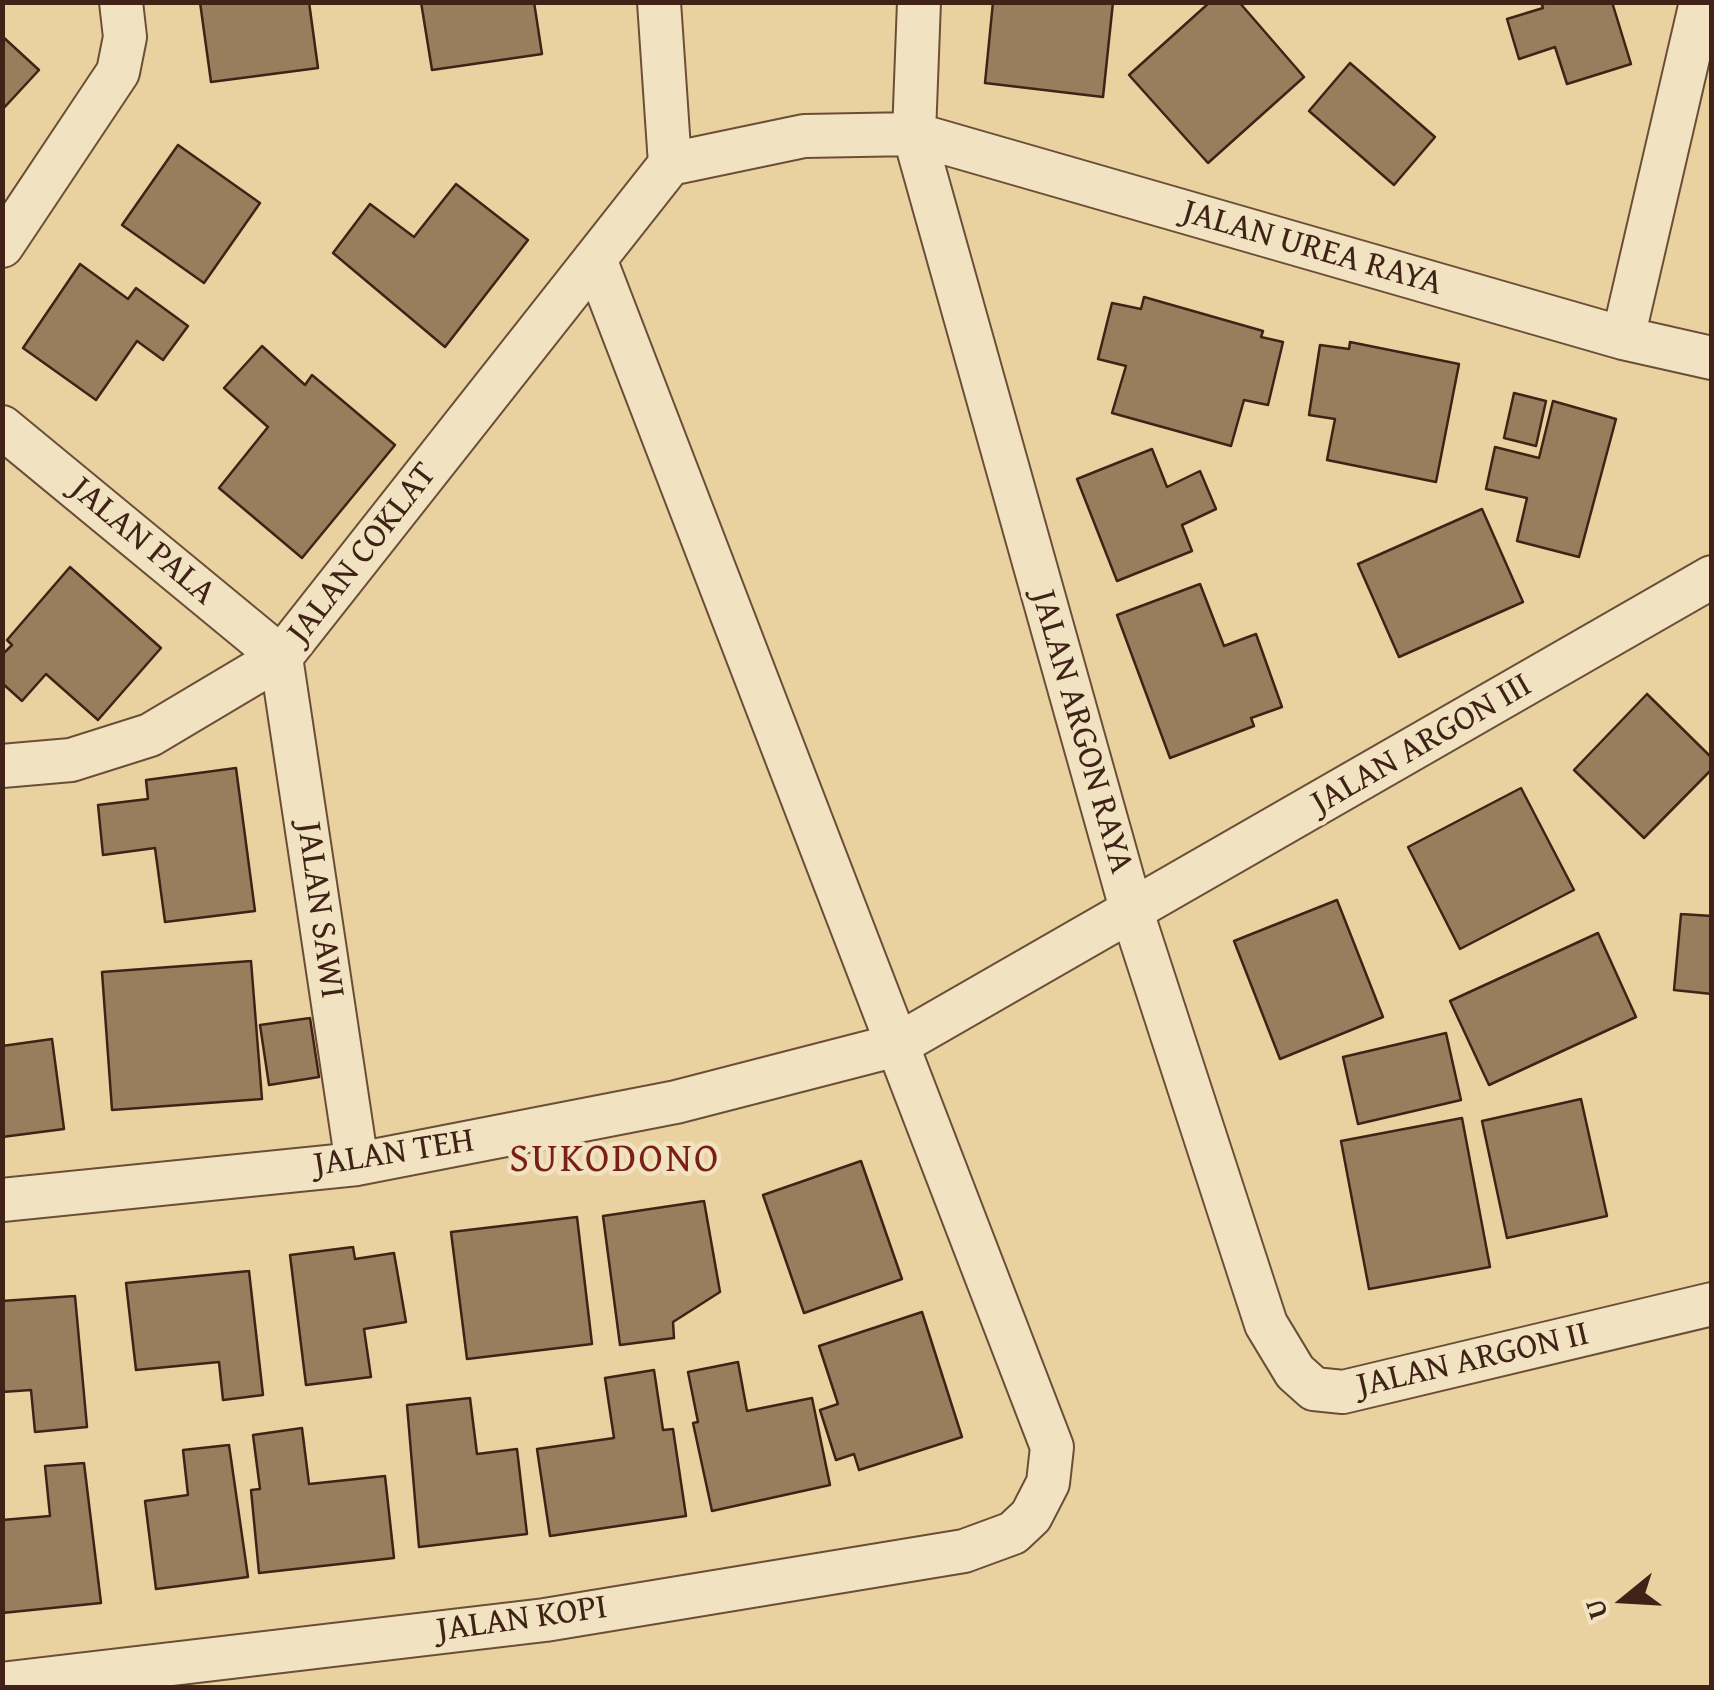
<!DOCTYPE html>
<html>
<head>
<meta charset="utf-8">
<style>
	body { margin:0 }
	#map { position:relative; width:1714px; height:1690px; overflow:hidden; background:#ead2a0; font-family:"Gentium Book Plus",serif }
	canvas { display:block }
	.frame { position:absolute; inset:0; border:5px solid #412216; pointer-events:none }
	.north { position:absolute; left:1574px; top:1550px; width:100px; height:100px; -webkit-text-stroke:8px #f1e2c1; paint-order:stroke; rotate:252deg; font-size:28px; font-weight:700; line-height:40px; text-align:center; color:#412216 }
	.north::after { content:''; display:block; margin:auto; width:35px; height:45px; background:#412216; clip-path:polygon(50% 0,100% 100%,50% 72%,0 100%) }
</style>
</head>
<body>
<div id="map">
<canvas width="1714" height="1690"></canvas>
<div class="frame"></div>
<div class="north">U</div>
</div>
<script>
const context = document.querySelector('canvas').getContext('2d');
context.lineJoin = 'round';
function paint(path, color) { context.fillStyle = color; context.fill(path, 'evenodd'); }
const shape = rows => new Path2D(rows.map(r => 'M' + r).join(''));
function stroke(path, color, width, dash) { context.strokeStyle = color; context.lineWidth = width; context.lineCap = dash ? 'butt' : 'round'; context.setLineDash(dash || []); context.stroke(path); }
function write(font, color, halo, rows, align = 'center') {
  context.font = font + ' "Gentium Book Plus",serif'; context.lineWidth = 9; context.setLineDash([]); context.textBaseline = 'middle'; context.strokeStyle = halo; context.fillStyle = color; for (const [text, x, y, turn = 0] of rows) {
    context.save(); context.translate(x, y); context.rotate((+turn || 0) * Math.PI / 180); context.textAlign = isNaN(turn) ? turn : align; if (halo) context.strokeText(text, 0, 0); context.fillText(text, 0, 0); context.restore();
  }
}
const building = shape([
	[200,2,309,2,318,68,211,82,200,2],
	[421,2,534,2,542,54,432,70,421,2],
	[993,2,1113,2,1103,97,985,83,993,2],
	[1210,2,1239,2,1304,77,1208,163,1129,75,1210,2],
	[1541,2,1612,2,1631,64,1567,84,1555,47,1519,59,1507,19,1543,8,1541,2],
	[2,36,39,70,2,110,2,36],
	[1350,63,1435,137,1394,185,1309,111,1350,63],
	[178,145,260,203,204,283,122,225,178,145],
	[456,184,528,240,445,347,333,253,370,204,414,237,456,184],
	[80,264,128,299,136,288,188,326,163,360,137,341,96,400,23,348,80,264],
	[1144,297,1263,331,1261,337,1283,342,1268,405,1244,400,1231,446,1112,413,1126,366,1098,359,1112,303,1141,309,1144,297],
	[1350,342,1459,364,1436,482,1327,460,1335,419,1309,415,1320,345,1349,349,1350,342],
	[262,346,305,385,312,375,395,445,302,558,219,488,268,427,224,388,262,346],
	[1514,393,1546,401,1536,446,1504,438,1514,393],
	[1553,401,1616,419,1579,557,1517,541,1527,498,1486,489,1495,447,1539,458,1553,401],
	[1152,449,1167,487,1200,471,1216,509,1182,525,1192,551,1117,581,1077,479,1152,449],
	[1482,509,1523,602,1399,657,1358,564,1482,509],
	[70,567,161,648,98,720,46,674,22,701,2,683,2,655,12,645,7,640,70,567],
	[1200,584,1224,646,1256,634,1282,707,1251,718,1254,726,1170,758,1117,615,1200,584],
	[1647,694,1712,758,1712,769,1644,838,1574,770,1647,694],
	[236,768,255,911,165,922,155,848,103,855,98,805,148,799,146,780,236,768],
	[1521,788,1574,890,1460,949,1408,847,1521,788],
	[1337,900,1383,1017,1280,1059,1234,941,1337,900],
	[1681,914,1712,916,1712,994,1674,990,1681,914],
	[1598,933,1636,1017,1489,1085,1450,1001,1598,933],
	[251,961,262,1099,112,1110,102,972,251,961],
	[310,1018,319,1077,269,1085,260,1025,310,1018],
	[1446,1033,1461,1100,1358,1124,1343,1057,1446,1033],
	[52,1039,64,1129,2,1137,2,1046,52,1039],
	[1581,1099,1607,1216,1507,1238,1482,1121,1581,1099],
	[1462,1118,1490,1267,1369,1289,1341,1141,1462,1118],
	[861,1161,902,1279,804,1313,763,1195,861,1161],
	[704,1201,720,1292,673,1322,674,1338,620,1345,603,1216,704,1201],
	[577,1217,592,1344,467,1359,451,1232,577,1217],
	[353,1247,355,1259,394,1253,406,1322,364,1329,371,1377,306,1385,290,1255,353,1247],
	[249,1271,263,1395,223,1400,219,1362,136,1370,126,1283,249,1271],
	[75,1296,87,1427,35,1432,31,1390,2,1392,2,1301,75,1296],
	[922,1312,962,1437,859,1470,854,1454,836,1460,820,1410,838,1404,819,1346,922,1312],
	[738,1362,747,1411,812,1398,830,1485,712,1511,693,1423,698,1422,688,1372,738,1362],
	[654,1370,663,1430,673,1429,686,1516,550,1536,537,1449,614,1438,605,1378,654,1370],
	[470,1398,477,1454,517,1449,527,1534,419,1547,407,1405,470,1398],
	[302,1428,309,1484,385,1476,394,1558,259,1573,251,1490,260,1489,253,1435,302,1428],
	[229,1445,248,1577,156,1589,145,1501,188,1495,183,1450,229,1445],
	[84,1463,101,1603,2,1613,2,1520,50,1516,45,1466,84,1463]
]);
paint(building, '#997e5e');
stroke(building, '#412216', 2.5);
const minor = shape([
	[659,2,670,164],
	[919,2,914,134,1132,912,1266,1324,1295,1372,1314,1389,1343,1392,1712,1304],
	[2,246,118,72,125,37,121,2],
	[1623,338,1701,2],
	[2,427,281,657,357,1164],
	[2,766,71,760,150,735,281,657,670,164,804,136,914,134,1623,338,1712,358],
	[2,1200,357,1164,676,1102,897,1045,1712,577],
	[2,1684,545,1620,964,1551,1013,1533,1031,1516,1048,1483,1052,1447,595,259]
]);
stroke(minor, '#6b4e38', 46);
stroke(minor, '#f1e2c1', 42);
write('35px', '#412216', '#f1e2c1', [
	["JALAN UREA RAYA",1312,249,16],
	["JALAN PALA",142,542,40],
	["JALAN COKLAT",363,554,-52],
	["JALAN ARGON RAYA",1081,732,74],
	["JALAN ARGON III",1422,745,-30],
	["JALAN SAWI",319,910,82],
	["JALAN TEH",394,1154,-9],
	["JALAN ARGON II",1473,1361,-13],
	["JALAN KOPI",522,1620,-8]
]);
context.letterSpacing = '2.5px';
write('40px', '#7a1f14', '#f1e2c1', [
	["SUKODONO",615,1161]
]);
context.letterSpacing = '0px';
</script>
</body>
</html>
